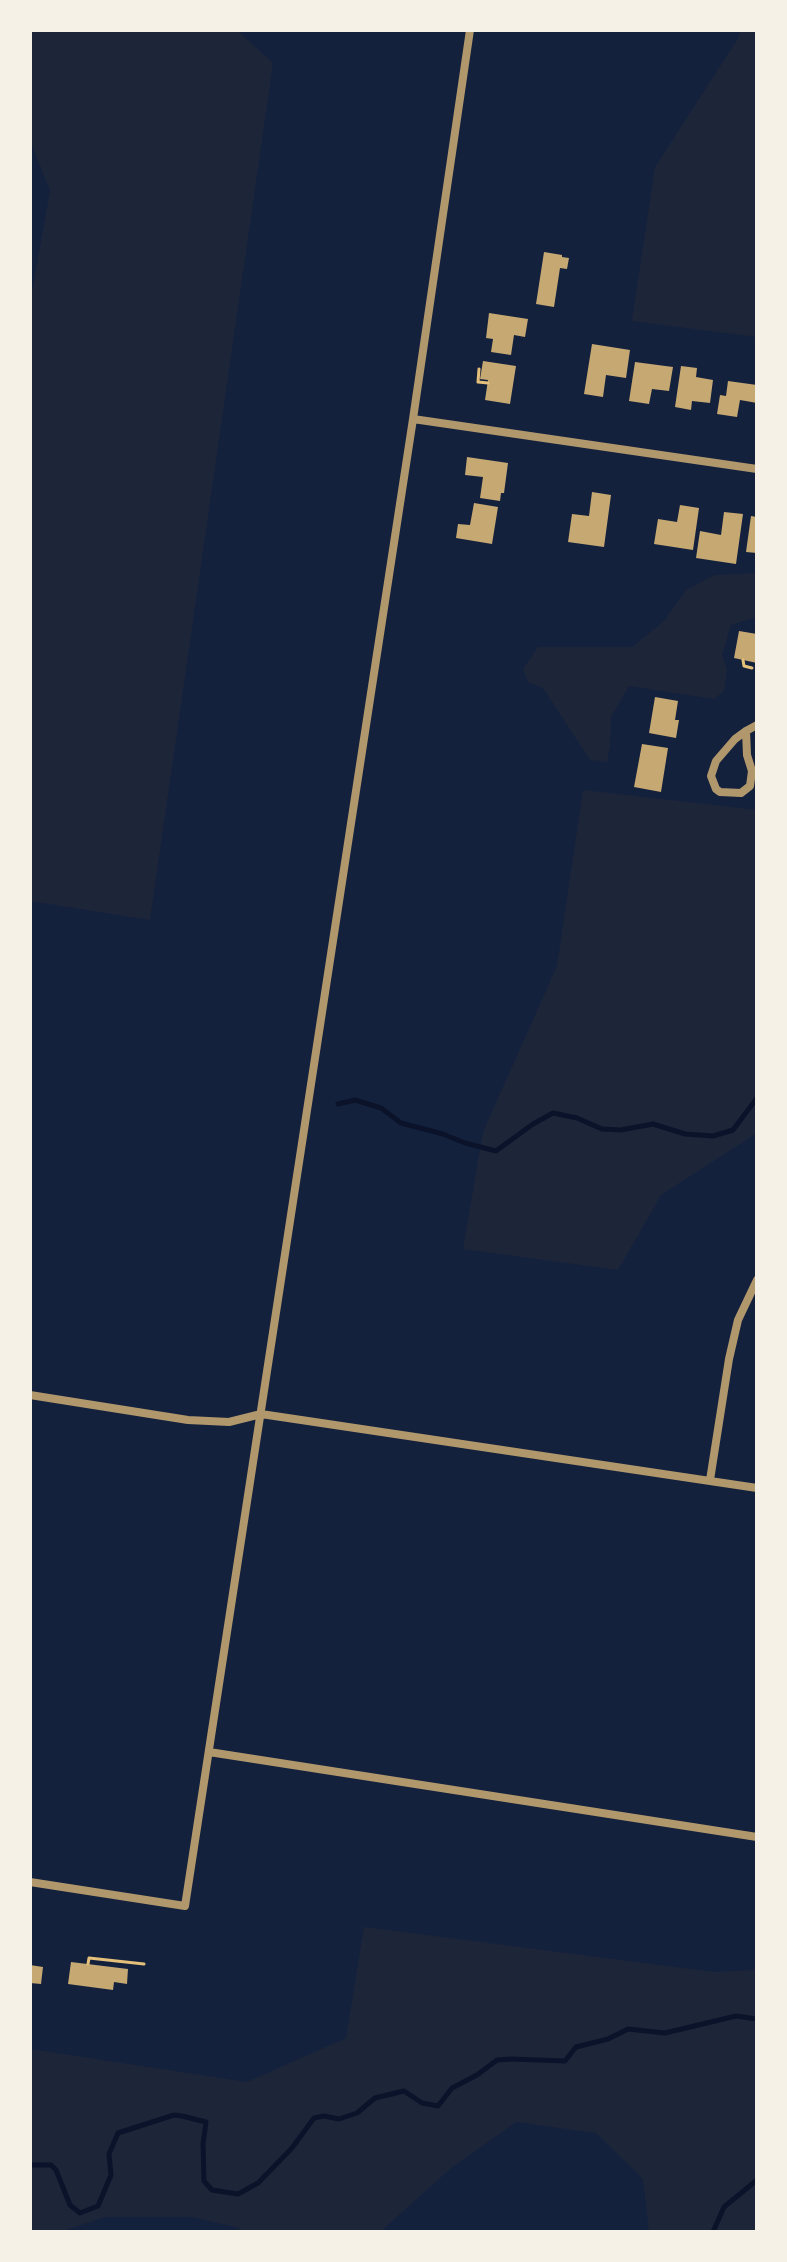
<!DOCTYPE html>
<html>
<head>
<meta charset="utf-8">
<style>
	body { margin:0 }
	#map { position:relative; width:787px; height:2262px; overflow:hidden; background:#14213d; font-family:"PT Sans",sans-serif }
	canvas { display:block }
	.frame { position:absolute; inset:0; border:32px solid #f6f1e7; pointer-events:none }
</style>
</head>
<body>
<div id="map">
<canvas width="787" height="2262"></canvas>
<div class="frame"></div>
</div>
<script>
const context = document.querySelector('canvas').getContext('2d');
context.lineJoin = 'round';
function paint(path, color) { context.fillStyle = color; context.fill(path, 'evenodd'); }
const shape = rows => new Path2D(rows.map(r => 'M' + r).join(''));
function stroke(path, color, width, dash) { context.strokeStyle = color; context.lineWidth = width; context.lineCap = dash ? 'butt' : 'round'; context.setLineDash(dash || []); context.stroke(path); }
paint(shape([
	[30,30,237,30,273,63,150,920,30,901,30,303,50,191,30,140],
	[740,30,757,30,757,337,632,321,655,167,739,37],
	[757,573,757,617,731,625,722,655,727,670,724,691,714,699,629,686,611,717,610,746,607,762,590,760,543,688,528,682,523,669,538,647,632,647,664,621,686,590,715,575],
	[583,790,757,810,757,1133,661,1195,618,1270,463,1249,483,1132,557,966],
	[364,1927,714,1972,757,1970,757,2232,649,2232,643,2179,596,2133,516,2122,450,2169,380,2232,240,2232,239,2228,193,2217,105,2217,60,2232,30,2232,30,2049,247,2082,346,2038]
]), '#1d2539');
stroke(shape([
	[338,1104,355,1100,381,1108,401,1123,443,1134,465,1143,496,1151,533,1124,553,1113,577,1118,602,1129,621,1130,653,1124,685,1134,713,1136,733,1130,757,1098],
	[30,2165,51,2165,56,2170,70,2205,80,2213,98,2206,111,2175,109,2154,118,2133,174,2115,182,2116,206,2122,203,2144,204,2181,212,2190,238,2194,258,2183,292,2148,314,2118,324,2116,339,2119,357,2113,375,2098,404,2091,422,2103,438,2106,452,2088,477,2075,497,2060,511,2059,565,2061,576,2047,608,2039,628,2029,665,2033,736,2016,757,2019],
	[713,2232,724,2207,757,2180]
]), '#0b132b', 5);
paint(shape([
	[544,252,562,255,562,257,569,258,567,269,560,268,554,307,536,304],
	[489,313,528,319,525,337,514,335,511,355,491,352,493,339,486,338],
	[592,344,630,350,626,378,606,375,603,397,584,394],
	[483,361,516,366,510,404,485,400,488,380,480,379],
	[635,362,673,367,669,391,652,389,649,404,629,401],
	[681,366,697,368,696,377,713,380,710,403,692,401,691,410,675,407],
	[728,381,757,385,757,403,740,400,737,417,717,414,720,395,726,396],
	[467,457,508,463,504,493,501,493,500,501,480,498,483,477,465,475],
	[592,492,611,495,604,547,568,542,572,514,589,516],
	[474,503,498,507,492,544,456,538,458,524,470,525],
	[680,505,699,508,693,550,654,544,658,519,677,522],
	[724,512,743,514,736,564,696,558,700,531,721,535],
	[751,516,757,517,757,553,746,552],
	[739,631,757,634,757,663,734,658],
	[655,697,678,701,675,720,679,720,676,738,649,733],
	[642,744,668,748,661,792,634,787],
	[71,1962,128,1969,127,1984,114,1982,113,1990,68,1984],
	[30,1965,43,1967,41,1984,30,1983]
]), '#c6a872');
stroke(shape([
	[479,369,478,382,488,383],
	[743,660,744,666,752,668],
	[88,1964,89,1958,144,1964]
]), '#e5c07b', 3);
stroke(shape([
	[413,419,757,469],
	[746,731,747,755,752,771,750,786,741,793,720,792,716,789,711,776,716,761,735,739,746,731,757,725],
	[30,1395,188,1420,229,1422,261,1414,757,1488],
	[710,1480,729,1359,738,1320,757,1280],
	[209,1752,757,1837],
	[30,1882,185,1906,413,419,470,30]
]), '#b1986c', 8);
</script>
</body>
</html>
